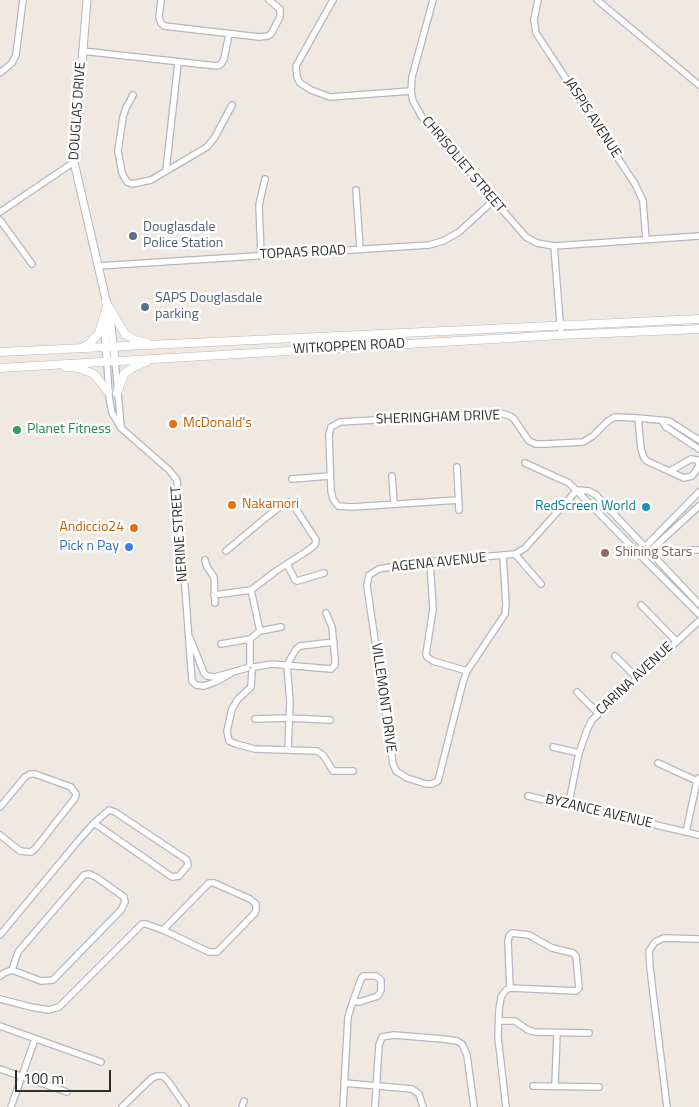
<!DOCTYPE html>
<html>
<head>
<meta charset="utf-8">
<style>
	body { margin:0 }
	#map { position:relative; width:699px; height:1107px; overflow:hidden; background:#efe9e1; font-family:"Titillium Web",sans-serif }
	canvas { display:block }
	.scale { position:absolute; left:15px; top:1070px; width:96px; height:22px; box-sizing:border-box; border:2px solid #2e2e2e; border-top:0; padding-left:6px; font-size:15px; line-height:18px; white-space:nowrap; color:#2e2e2e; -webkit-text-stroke:4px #fff; paint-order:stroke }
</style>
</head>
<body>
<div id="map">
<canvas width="699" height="1107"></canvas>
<div class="scale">100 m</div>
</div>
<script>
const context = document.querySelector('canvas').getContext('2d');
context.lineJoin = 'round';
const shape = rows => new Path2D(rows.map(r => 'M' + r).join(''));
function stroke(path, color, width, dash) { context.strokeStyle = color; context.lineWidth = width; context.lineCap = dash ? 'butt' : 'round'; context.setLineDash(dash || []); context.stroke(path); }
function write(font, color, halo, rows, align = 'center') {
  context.font = font + ' "Titillium Web",sans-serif'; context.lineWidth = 5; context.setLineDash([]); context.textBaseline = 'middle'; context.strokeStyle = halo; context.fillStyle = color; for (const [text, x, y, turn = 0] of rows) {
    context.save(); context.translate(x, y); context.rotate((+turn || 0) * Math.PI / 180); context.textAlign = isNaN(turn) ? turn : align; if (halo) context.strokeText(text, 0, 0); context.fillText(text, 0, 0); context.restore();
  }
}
const minor = shape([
	[161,0,159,18,161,23,164,26,259,37,268,36,271,34,280,17,280,9,269,0],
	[333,0,296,66,297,77,300,83,311,90,330,97,411,91],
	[433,0,412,77,411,91,413,101,422,117,436,134,526,237,537,243,554,246,699,236],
	[538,0,534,20,536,33,635,184,643,201,646,239],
	[597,0,699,85],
	[82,51,217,66,221,64,224,59,229,34],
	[0,73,12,63,16,55,23,0],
	[133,95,126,108,123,117,118,151,122,173,127,182,132,184,151,180,207,147,215,137,232,105],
	[166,171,178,63],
	[356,190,360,249],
	[0,212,74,162],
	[0,220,32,264],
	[554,246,561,335],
	[261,255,259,205,265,179],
	[98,266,429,245,443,241,459,232,493,201],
	[115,360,121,426],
	[107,361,109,397,112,413,117,421,121,428,169,470,177,480,192,681,196,685,204,686,215,682,230,674],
	[638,418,641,449,644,458,647,461,684,478,692,476,699,466],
	[662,421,666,427,699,449],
	[525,463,569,483,639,554],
	[457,467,459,510],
	[670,471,691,459,697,460,699,464],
	[392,476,394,504],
	[292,479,330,476],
	[577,490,589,491,596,495,644,546],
	[459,500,352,507,338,506,333,499,331,491,329,435,331,427,340,422,500,413,510,416,514,419,529,441,536,444,545,444,583,442,593,436,608,421,615,417,638,418,669,421,699,440],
	[646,546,699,492],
	[688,550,699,550],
	[650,551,699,506],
	[650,552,699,604],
	[515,554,541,584],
	[503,556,506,604,505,614,467,671,463,682,438,781,432,784,426,784,407,778,396,771,393,764,367,586,369,575,379,569,414,563,515,554,525,548,577,490],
	[642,557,699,614],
	[205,560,207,567,214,577,215,603],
	[430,561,433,609,426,654,427,657,433,661,467,671],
	[287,564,295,580,297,581,324,573],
	[251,590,260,631],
	[214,595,251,590,276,571,307,551,315,545,316,540,294,506,289,502,282,505,263,520,226,551],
	[641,605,676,641],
	[190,638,204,673,207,676,215,677,247,668],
	[250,639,250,664],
	[221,644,250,639,260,631,281,627],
	[615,656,637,678],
	[254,667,272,664,331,669,335,665,335,659,332,627,326,613],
	[252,671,251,687,238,699,232,709,227,731,229,741,236,744,255,749,317,751,323,755,333,771,353,771],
	[577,692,598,713],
	[255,719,288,718,330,720],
	[553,747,579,753],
	[288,749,290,702,287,665,296,649,300,646,334,642],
	[658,763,697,781],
	[528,796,558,803,572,803,576,806,699,835],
	[572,803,570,797,579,753,587,730,592,720,699,621],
	[0,807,25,777,30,774,35,774,71,787,76,794,75,798,35,849,31,852,20,851,0,835],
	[686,832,697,781,699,778],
	[0,935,78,841,94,823,109,810,115,812,187,860,188,865,179,876,172,877,94,823],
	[0,976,4,973,12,970,41,981,53,980,121,910,125,902,124,897,96,877,89,874,84,875,18,952,12,970],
	[0,999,31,1007,49,1010,59,1007,142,924,146,924,163,930,209,952,217,952,255,913,256,910,256,904,250,899,214,883,209,883,163,930],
	[499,1021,515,1021,528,1030,535,1032,589,1033],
	[0,1026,101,1062],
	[0,1069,67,1092],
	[344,1083,412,1089,419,1094,423,1107],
	[533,1086,599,1087],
	[555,1086,557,1033],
	[11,1107,35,1039],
	[122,1107,152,1078,157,1076,163,1076,168,1081,186,1107],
	[242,1107,244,1101],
	[343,1107,348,1017,353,1001,361,979,363,976,376,976,381,980,381,990,378,996,359,1002,353,1001],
	[375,1107,379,1045,382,1037,394,1035,443,1039,457,1041,462,1044,467,1055,474,1107],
	[506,1107,498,1037,499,1010,501,997,506,990,510,988,576,991,579,988,576,956,573,953,552,948,529,935,512,933,509,936,508,942,510,988],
	[667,1107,650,968,649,951,655,942,664,938,699,939]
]);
const tertiary = shape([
	[87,0,74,162,110,317,115,360],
	[106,319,105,336,107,361]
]);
const secondary = shape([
	[106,302,125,334,135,340,147,343],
	[83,347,89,344,99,333,107,306],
	[0,352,699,319],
	[66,367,79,368,94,374,108,392],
	[0,368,561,335,699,329],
	[117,393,124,374,132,368,146,362]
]);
stroke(minor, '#b4b7c1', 8);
stroke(tertiary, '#b4b7c1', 9);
stroke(secondary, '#b4b7c1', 9);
stroke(minor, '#fff', 5.5);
stroke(tertiary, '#fff', 7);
stroke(secondary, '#fff', 8);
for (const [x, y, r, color] of [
	[133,236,5,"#5c6f8a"],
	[145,307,5,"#5c6f8a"],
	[173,424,5,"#e8710a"],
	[17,430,5,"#2e9e5b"],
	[232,505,5,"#e8710a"],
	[646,507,5,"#0f9aa8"],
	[134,528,5,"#e8710a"],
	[129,547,5,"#3f7fe0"],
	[605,553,5,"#8d6e63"]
]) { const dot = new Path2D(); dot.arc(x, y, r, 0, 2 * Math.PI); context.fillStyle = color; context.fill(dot); stroke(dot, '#fff', 2); }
write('14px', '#2e2e2e', '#fff', [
	["DOUGLAS DRIVE",78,111,-86],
	["JASPIS AVENUE",592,118,57],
	["CHRISOLIET STREET",463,165,50],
	["TOPAAS ROAD",303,253,-3],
	["WITKOPPEN ROAD",349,347,-3],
	["SHERINGHAM DRIVE",438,418,-2],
	["NERINE STREET",180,534,-94],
	["AGENA AVENUE",439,563,-6],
	["CARINA AVENUE",635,679,-43],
	["VILLEMONT DRIVE",383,698,82],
	["BYZANCE AVENUE",599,812,13]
]);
write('14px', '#4e5e75', '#fff', [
	["Douglasdale",143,228],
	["Police Station",143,244],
	["SAPS Douglasdale",155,299],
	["parking",155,315]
], 'left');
write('14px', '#c56008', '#fff', [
	["McDonald's",183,424],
	["Nakamori",242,505],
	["Andiccio24",124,528,"right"]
], 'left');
write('14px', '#27864d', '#fff', [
	["Planet Fitness",27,430]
], 'left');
write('14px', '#0d838f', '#fff', [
	["RedScreen World",636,507]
], 'right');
write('14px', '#366cbe', '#fff', [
	["Pick n Pay",119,547]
], 'right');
write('14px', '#785e54', '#fff', [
	["Shining Stars",615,553]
], 'left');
</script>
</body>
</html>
